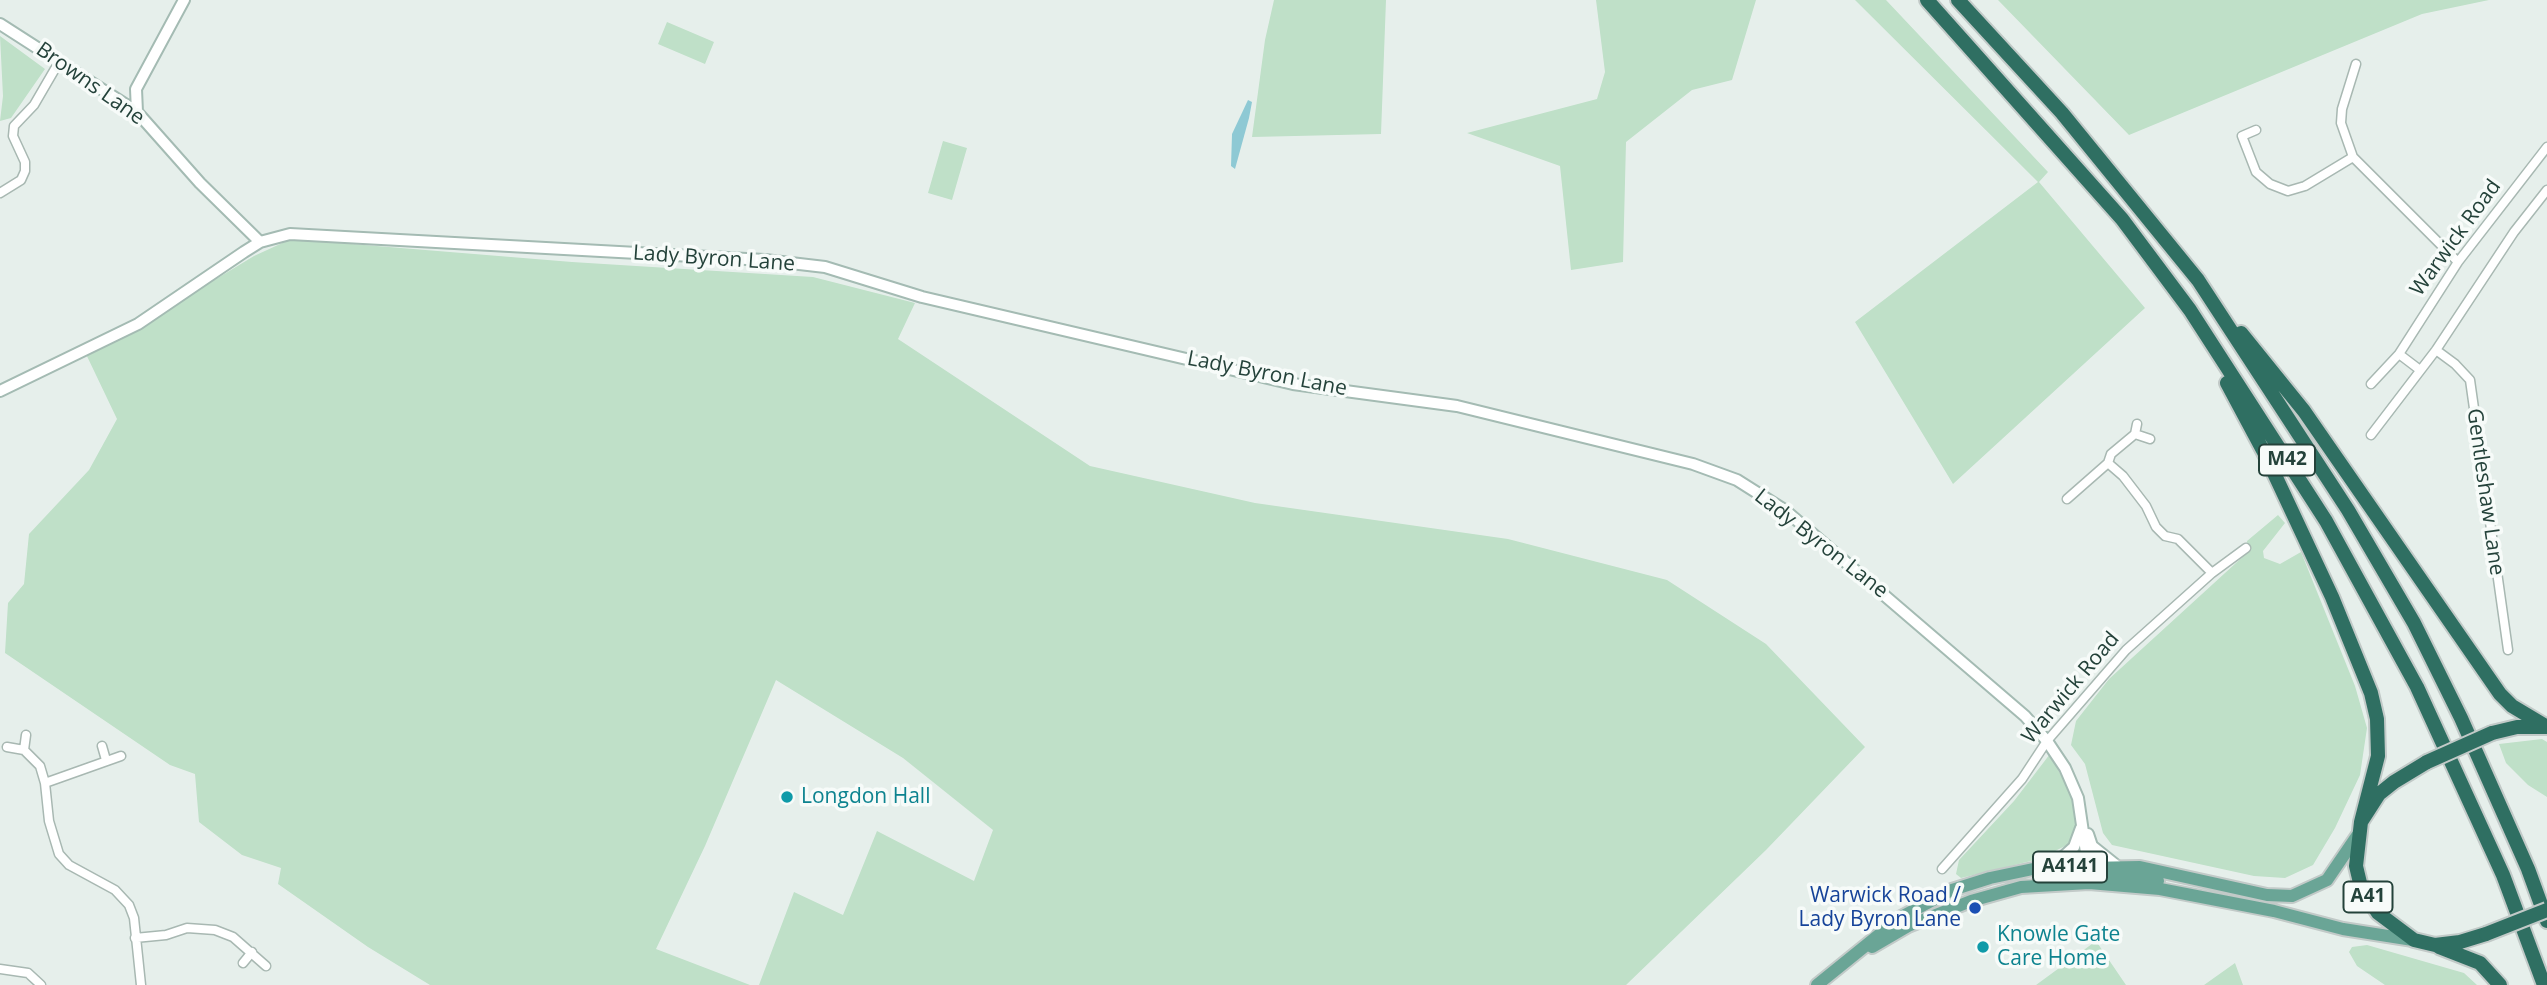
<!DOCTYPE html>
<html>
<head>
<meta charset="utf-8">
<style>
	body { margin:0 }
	canvas { display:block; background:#e6efeb }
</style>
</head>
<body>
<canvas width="2547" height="985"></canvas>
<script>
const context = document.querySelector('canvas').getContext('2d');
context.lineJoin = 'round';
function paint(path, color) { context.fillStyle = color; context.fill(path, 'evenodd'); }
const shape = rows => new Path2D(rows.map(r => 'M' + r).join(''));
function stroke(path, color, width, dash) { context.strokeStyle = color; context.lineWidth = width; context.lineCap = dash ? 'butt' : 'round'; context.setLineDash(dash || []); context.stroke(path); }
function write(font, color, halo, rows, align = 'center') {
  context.font = font + ' "Open Sans",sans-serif'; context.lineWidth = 7; context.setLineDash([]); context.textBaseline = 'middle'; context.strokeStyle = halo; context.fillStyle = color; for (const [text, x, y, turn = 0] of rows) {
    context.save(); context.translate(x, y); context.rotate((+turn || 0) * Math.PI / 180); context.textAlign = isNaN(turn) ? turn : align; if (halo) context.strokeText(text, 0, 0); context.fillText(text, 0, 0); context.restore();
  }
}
paint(shape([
	[1274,0,1386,0,1381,134,1252,137,1265,40],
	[1596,0,1756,0,1732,80,1692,90,1626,142,1623,262,1571,270,1560,166,1467,133,1597,99,1605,72],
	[1855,0,1886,0,2048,172,2039,182,2145,308,1953,484,1855,322,2038,182],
	[1998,0,2489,0,2422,14,2129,135],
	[667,22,714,42,705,64,658,44],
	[0,36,45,69,11,118,0,121,3,96],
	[943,141,967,148,952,200,928,193],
	[291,239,572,262,813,277,915,303,898,339,1090,466,1255,503,1508,539,1667,580,1766,644,1865,747,1766,850,1626,985,759,985,794,892,843,915,877,831,974,881,993,830,903,758,776,680,705,846,656,949,750,985,430,985,368,947,278,884,281,868,242,855,199,822,195,774,170,765,5,653,8,603,24,584,29,534,89,470,117,419,85,352,124,335,254,256],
	[2278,515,2285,523,2263,551,2264,558,2280,564,2301,552,2355,686,2367,728,2360,775,2335,828,2313,865,2285,878,2254,876,2112,845,2103,833,2085,764,2071,745,2076,721,2109,679,2248,552,2247,541],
	[2542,739,2547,742,2547,797,2528,785,2506,763,2499,744],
	[2050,754,2075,803,2075,832,2067,845,2039,859,1961,878,1956,874,1959,860,2014,801],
	[2096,941,2126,985,2036,985],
	[2367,945,2464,973,2477,985,2385,985,2357,966,2349,952,2352,947],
	[2235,963,2243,985,2204,985]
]), '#bfe0c8');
paint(shape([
	[1248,100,1252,102,1249,118,1235,169,1231,166,1232,134]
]), '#8ec9d4');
const street = shape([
	[2256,130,2242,136,2256,172,2270,184,2288,191,2305,186,2353,157,2458,262],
	[2353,157,2341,123,2342,109,2356,64],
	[0,193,21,180,25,171,25,162,13,136,14,126,34,105,59,62],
	[2436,350,2455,364,2470,380,2508,650],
	[2399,354,2420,370],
	[2371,384,2399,354,2458,262,2547,147],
	[2137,424,2135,434,2111,454,2108,463,2123,476,2146,506,2156,527,2165,536,2178,539,2212,573],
	[2135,434,2150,439],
	[2371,435,2436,350,2514,232,2547,190],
	[2067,499,2108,463],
	[102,746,106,760],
	[7,747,24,750,40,766,45,783],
	[24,750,26,735],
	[121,756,45,783,49,821,59,854,69,865,115,890,129,905,134,918,141,985],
	[1942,869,2022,779,2047,741,2126,650,2212,573,2246,548],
	[135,938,166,935,187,928,215,930,233,937,266,966],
	[243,963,252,952],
	[0,969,28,973,41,985]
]);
const secondary = shape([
	[0,24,137,112,200,183,260,242],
	[137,112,136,89,184,0],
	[0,391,138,324,244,252,260,242,290,234,765,260,825,267,922,297,1293,384,1457,406,1693,464,1737,480,1786,511,2025,716,2047,741,2065,768,2078,798,2088,866],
	[2088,834,2092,846,2117,866],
	[2036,868,2063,857,2074,847,2081,828]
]);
const primary = shape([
	[2089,866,2100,875,2158,881],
	[1872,947,1908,926,1971,901,2021,887,2089,883,2160,889,2274,911,2343,929,2413,940],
	[1817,985,1901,917,1952,890,1990,878,2033,869,2140,867,2267,895,2292,896,2327,880,2357,836]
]);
const highway = shape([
	[1927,0,2122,219,2190,310,2326,521,2417,687,2503,875,2544,985],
	[1958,0,2062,113,2198,280,2348,510,2414,623,2461,718,2528,869,2547,921],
	[2241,333,2304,411,2500,694,2512,706,2547,727],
	[2227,383,2266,456,2332,597,2371,693,2377,719,2378,756,2361,822],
	[2492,733,2517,727,2546,727],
	[2427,762,2394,782,2379,794,2361,822,2356,866,2361,887,2378,913,2414,940,2435,945,2460,942,2486,934],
	[2439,947,2480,963,2500,985]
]);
stroke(street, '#a8b8b2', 11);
stroke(secondary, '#a4bbb3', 14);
stroke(primary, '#c2cac8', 16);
stroke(highway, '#c2cac8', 18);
stroke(street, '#fff', 8);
stroke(secondary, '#fff', 10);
stroke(primary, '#6aa596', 12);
stroke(highway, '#2f6f62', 14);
const highwayBridge = shape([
	[2427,762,2492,733],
	[2486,934,2547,910]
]);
stroke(highwayBridge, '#c2cac8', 18, []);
stroke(highwayBridge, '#2f6f62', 14);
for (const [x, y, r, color] of [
	[787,797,7,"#0f9aa8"],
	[1975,908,7,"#1a4fb4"],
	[1983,947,7,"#0f9aa8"]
]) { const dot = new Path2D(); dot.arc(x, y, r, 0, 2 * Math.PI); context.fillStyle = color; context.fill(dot); stroke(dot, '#f7fbf9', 2.5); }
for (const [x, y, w] of [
	[2287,460,56],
	[2070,867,74],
	[2368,897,49]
]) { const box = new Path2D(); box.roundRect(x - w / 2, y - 15.5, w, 31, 5); context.fillStyle = '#f7fbf9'; context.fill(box); stroke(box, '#24423a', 2); }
write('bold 19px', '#24423a', null, [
	["M42",2287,460],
	["A4141",2070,867],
	["A41",2368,897]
]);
write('21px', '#24423a', '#f7fbf9', [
	["Browns Lane",90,84,35],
	["Warwick Road",2456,238,-54],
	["Lady Byron Lane",714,259,4],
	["Lady Byron Lane",1267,374,11],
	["Gentleshaw Lane",2485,492,82],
	["Lady Byron Lane",1821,544,38],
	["Warwick Road",2071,688,-50]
]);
write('21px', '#0d838f', '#f7fbf9', [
	["Longdon Hall",801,797],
	["Knowle Gate",1997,935],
	["Care Home",1997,959]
], 'left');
write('21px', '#164399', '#f7fbf9', [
	["Warwick Road /",1961,896],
	["Lady Byron Lane",1961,920]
], 'right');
</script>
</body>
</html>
